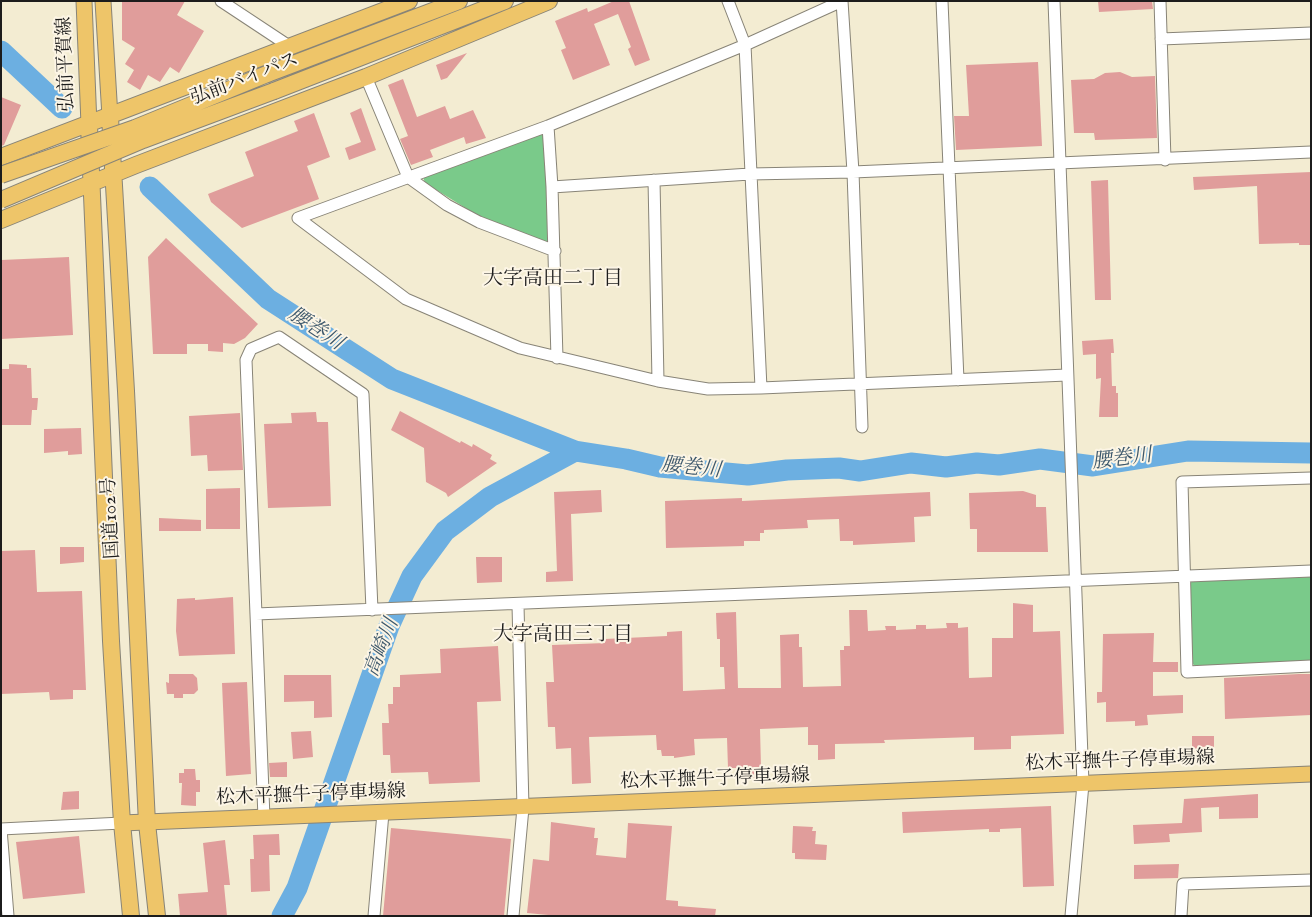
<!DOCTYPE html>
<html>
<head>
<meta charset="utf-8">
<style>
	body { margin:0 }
	#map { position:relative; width:1312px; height:917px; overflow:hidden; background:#f3ecd2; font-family:"IM FELL English",serif }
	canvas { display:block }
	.frame { position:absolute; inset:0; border:2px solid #1c1c1c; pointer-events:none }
</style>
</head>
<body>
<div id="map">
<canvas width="1312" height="917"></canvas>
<div class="frame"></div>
</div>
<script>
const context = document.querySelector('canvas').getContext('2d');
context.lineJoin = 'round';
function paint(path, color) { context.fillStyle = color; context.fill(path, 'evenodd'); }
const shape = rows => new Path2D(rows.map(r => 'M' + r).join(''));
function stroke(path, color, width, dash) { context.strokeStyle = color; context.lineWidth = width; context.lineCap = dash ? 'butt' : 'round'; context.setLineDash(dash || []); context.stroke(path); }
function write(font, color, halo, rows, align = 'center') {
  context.font = font + ' "IM FELL English","Noto Serif JP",serif'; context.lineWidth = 4; context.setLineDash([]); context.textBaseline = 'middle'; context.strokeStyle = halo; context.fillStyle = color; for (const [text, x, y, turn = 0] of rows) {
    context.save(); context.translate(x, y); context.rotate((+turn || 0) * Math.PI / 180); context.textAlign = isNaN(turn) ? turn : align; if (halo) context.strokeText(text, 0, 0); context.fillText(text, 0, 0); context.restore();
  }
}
paint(shape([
	[545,131,550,242,546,245,490,223,425,183,423,177],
	[1310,577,1311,661,1196,667,1191,662,1188,587,1192,581]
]), '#7aca8a');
stroke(shape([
	[1,51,62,108],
	[150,187,268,299,392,379,575,451,626,459,660,467,748,475,787,470,839,468,860,471,911,463,946,467,977,463,999,465,1040,459,1093,466,1188,451,1311,453],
	[282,916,297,888,389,626,412,576,445,531,490,497,575,451]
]), '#6cafe1', 21);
paint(shape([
	[122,1,185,1,177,15,204,31,179,73,170,67,160,82,148,75,140,90,127,82,134,70,125,64,135,48,122,40],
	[614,1,629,1,650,60,635,66,628,49,631,47,618,14,594,24,610,65,573,80,561,50,566,48,555,21,587,8,588,12],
	[1098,1,1152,1,1153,9,1099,12],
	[467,53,447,78,441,80,436,65],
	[1038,62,1042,146,956,150,954,116,969,116,966,65],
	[1120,72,1132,77,1155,76,1157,138,1095,140,1094,133,1074,133,1071,80,1094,79,1105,73],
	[403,79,417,117,445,106,450,119,473,110,486,138,466,144,464,137,430,150,433,157,411,165,400,139,408,136,388,85],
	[1,97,21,105,4,145,1,146],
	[361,108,376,150,349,160,345,148,361,142,350,113],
	[314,113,330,157,307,166,319,199,242,228,211,202,208,194,254,176,245,152,298,131,294,121],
	[1311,172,1311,245,1299,245,1299,243,1259,244,1257,186,1194,190,1193,177],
	[1108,180,1111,300,1095,300,1091,181],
	[166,238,258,324,245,338,234,344,223,343,223,352,208,351,208,344,187,344,187,354,153,354,148,257],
	[69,257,73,335,1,339,1,260],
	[1113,339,1114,353,1111,353,1112,386,1116,386,1116,393,1118,393,1118,417,1099,417,1101,378,1096,379,1096,354,1083,355,1082,341],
	[9,364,27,365,27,368,31,368,32,398,38,398,37,410,32,410,31,425,1,425,1,369,9,369],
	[400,411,460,443,461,441,472,447,473,444,492,455,490,459,497,463,448,497,446,493,426,482,424,448,391,430],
	[316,412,317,422,328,422,331,506,268,508,264,424,292,423,291,413],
	[240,413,243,470,208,471,207,455,191,456,189,416],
	[81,428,82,454,68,455,68,451,44,453,44,429],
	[240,488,240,529,206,529,206,489],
	[601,490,602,512,571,514,573,581,546,582,546,572,557,571,554,492],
	[1023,491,1036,495,1036,507,1046,507,1048,552,977,552,977,529,970,529,969,493],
	[930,492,931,516,914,517,915,542,853,545,853,541,840,541,839,519,807,520,808,528,764,530,764,533,760,533,760,541,744,541,744,546,666,548,665,501,742,498,742,501],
	[159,518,201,520,201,531,159,531],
	[60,547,84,547,84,562,60,564],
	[35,550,37,592,82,591,86,690,73,690,73,699,50,700,49,692,1,694,1,551],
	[476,557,502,557,502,582,477,583],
	[233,597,235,654,179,656,176,631,177,599,195,598,195,600],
	[1013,603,1033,605,1033,632,1060,631,1064,734,1011,736,1011,749,974,750,974,737,884,740,885,743,835,744,835,759,818,760,818,745,808,745,808,727,760,729,761,767,758,767,759,778,740,778,740,768,728,768,727,738,694,739,695,755,674,758,674,756,662,756,661,750,657,750,656,735,589,737,591,783,572,784,571,748,556,749,555,727,548,727,546,682,554,682,552,645,605,643,605,639,667,636,667,632,682,631,683,691,725,689,724,667,720,667,720,639,717,639,716,613,736,612,738,688,781,688,780,635,799,634,799,647,802,647,803,687,841,686,840,650,844,650,844,646,850,646,849,610,867,610,868,631,886,630,885,626,896,626,896,630,916,629,916,625,926,625,926,629,947,628,946,623,958,623,958,628,968,627,969,678,992,677,992,638,1013,638],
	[1154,633,1153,662,1178,662,1178,672,1153,672,1153,696,1183,695,1183,713,1147,715,1148,725,1135,726,1135,721,1106,722,1106,702,1097,703,1097,692,1102,692,1103,634],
	[498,646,501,701,477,702,480,782,429,784,428,772,391,773,390,755,383,755,382,723,389,723,388,704,393,704,393,687,400,687,400,675,441,673,440,649],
	[169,674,193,674,197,678,198,690,194,694,183,694,183,698,174,698,174,694,167,694,166,682,169,683],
	[1299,674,1311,674,1311,715,1225,719,1224,678],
	[284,675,331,675,332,717,314,718,314,701,284,702],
	[247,682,251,774,226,776,222,683],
	[311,731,313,757,293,759,291,732],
	[1192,736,1214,736,1214,751,1192,752],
	[287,762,287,777,270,777,269,763],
	[184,769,195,769,196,780,200,780,200,792,196,792,196,806,181,805,182,783,179,783,179,773,184,773],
	[79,791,79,809,61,810,63,792],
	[1258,794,1258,818,1219,819,1219,807,1201,808,1202,832,1169,834,1170,842,1134,844,1133,825,1182,823,1184,799],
	[1051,806,1054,886,1023,887,1021,828,1000,829,1000,832,989,832,989,829,903,833,902,812],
	[551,822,595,828,594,838,598,838,596,855,626,858,628,823,672,826,666,900,678,901,678,906,716,909,715,916,559,916,527,913,533,859,549,861],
	[793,826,813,827,812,831,816,831,815,844,827,845,826,860,795,859,795,853,792,853],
	[391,828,511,839,504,916,383,916],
	[279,834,280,855,269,855,270,891,251,892,250,859,254,859,253,835],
	[79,836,85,893,23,899,16,842],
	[225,840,230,885,224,885,227,916,180,916,178,894,208,892,203,843],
	[1179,864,1178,878,1134,879,1134,865]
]), '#e09d9b');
const minor = shape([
	[221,1,289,46],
	[728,1,745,45,761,388],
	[842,1,745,45,548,126,298,218,406,299,520,348,658,381,708,389,761,388,1067,375],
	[842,1,853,172,862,427],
	[942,1,958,380],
	[1054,1,1083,784,1071,916],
	[1160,1,1165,160],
	[1161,39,1311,33],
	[366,77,408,177,447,205,479,222,555,251],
	[548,126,552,187,557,358],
	[654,180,658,381],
	[552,187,750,174,853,172,1311,152],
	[1311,478,1182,482,1187,672,1311,666],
	[256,614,1311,571],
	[264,818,246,360,251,349,279,337,363,394,372,610],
	[1,829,122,823],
	[1,829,8,916],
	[374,916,383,813],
	[513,916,523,808,518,605],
	[1181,916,1183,884,1311,880]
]);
const major = shape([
	[84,1,89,125],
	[103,1,110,117],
	[122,823,1311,774]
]);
const highway = shape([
	[267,74,459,1],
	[274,91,505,1],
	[110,117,126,391,147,823,157,916],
	[89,125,111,641,122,823,131,916],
	[1,157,409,1],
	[1,220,136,165,366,77,549,1]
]);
stroke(minor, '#888477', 13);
stroke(major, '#888477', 17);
stroke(highway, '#888477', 18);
stroke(minor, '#fff', 11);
stroke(major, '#eec569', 15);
stroke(highway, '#eec569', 16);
const highwayBridge = shape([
	[1,175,135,128,267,74],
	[1,200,143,140,274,91]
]);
stroke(highwayBridge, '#888477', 18, []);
stroke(highwayBridge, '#eec569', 16);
write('19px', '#1c1c1c', '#fcf5e5', [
	["弘前平賀線",67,64,-92],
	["弘前バイパス",245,80,-21],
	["国道102号",112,518,-93],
	["松木平撫牛子停車場線",1120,762,-2],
	["松木平撫牛子停車場線",715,780,-2],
	["松木平撫牛子停車場線",311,796,-2]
]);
write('20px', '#1c1c1c', '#fcf5e5', [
	["大字高田二丁目",553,280],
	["大字高田三丁目",563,636]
]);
write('italic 20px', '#3c576b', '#fcf5e5', [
	["腰巻川",315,330,33],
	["腰巻川",1122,460,-7],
	["腰巻川",691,469,6],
	["高崎川",383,648,-69]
]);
</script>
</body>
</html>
